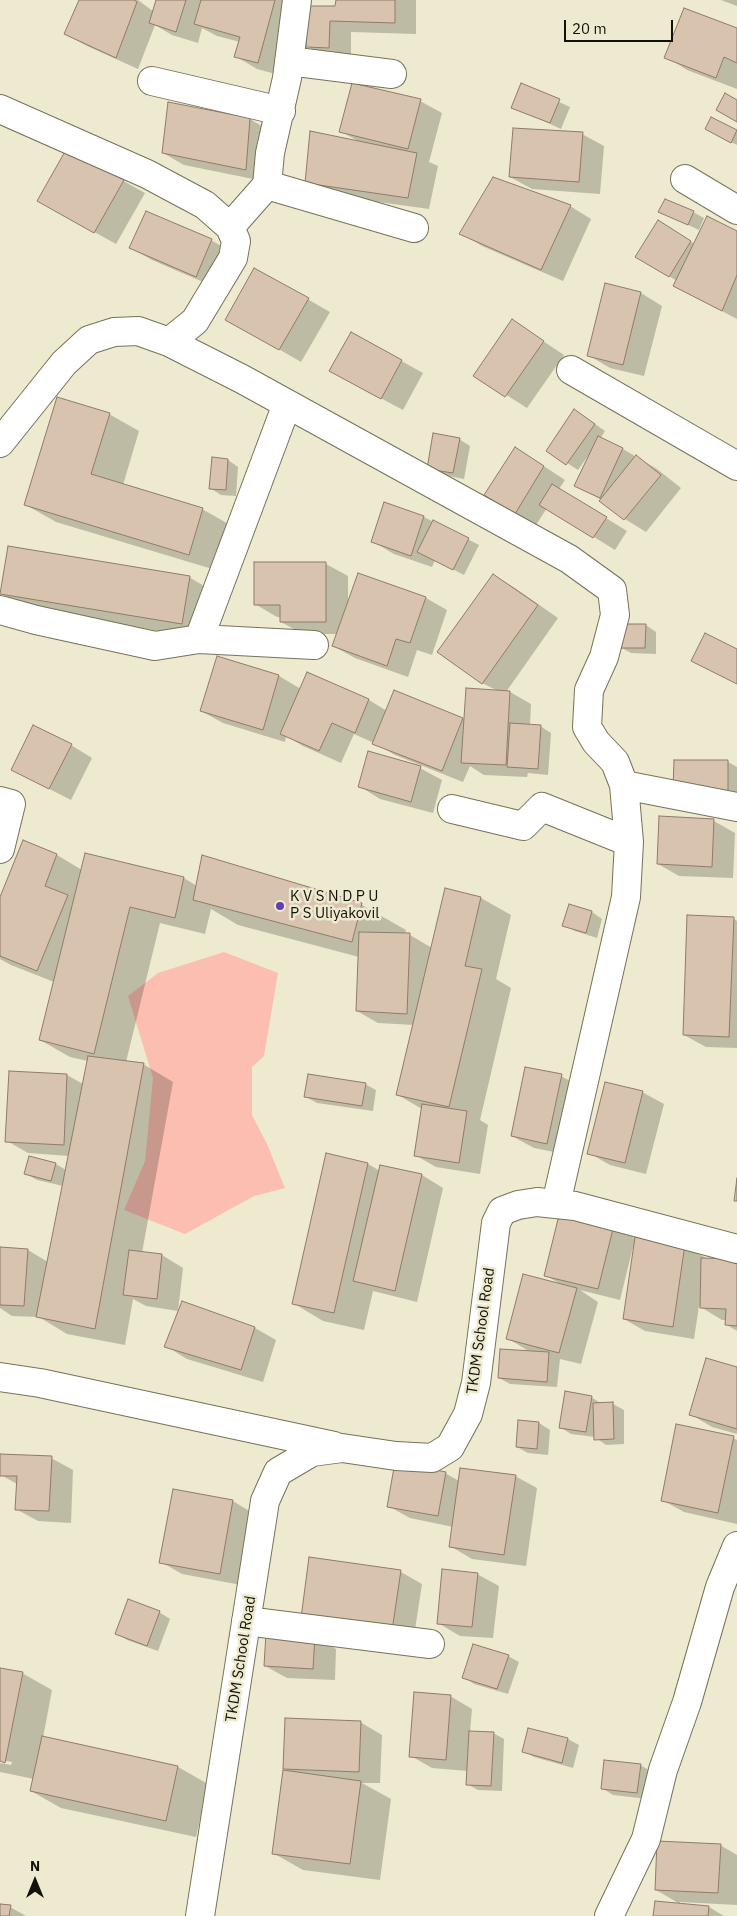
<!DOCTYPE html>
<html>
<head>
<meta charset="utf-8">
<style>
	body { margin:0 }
	#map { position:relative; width:737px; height:1916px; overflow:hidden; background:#eeeacf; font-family:"IBM Plex Sans",sans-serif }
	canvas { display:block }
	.north { position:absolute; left:10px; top:1856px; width:50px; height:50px; -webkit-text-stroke:4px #eeeacf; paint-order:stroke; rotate:0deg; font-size:14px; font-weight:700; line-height:20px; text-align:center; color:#131208 }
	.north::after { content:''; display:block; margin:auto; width:18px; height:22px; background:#131208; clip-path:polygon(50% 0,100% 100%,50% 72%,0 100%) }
	.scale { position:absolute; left:564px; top:20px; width:109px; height:22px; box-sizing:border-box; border:2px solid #131208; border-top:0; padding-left:6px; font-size:15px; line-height:18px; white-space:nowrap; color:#131208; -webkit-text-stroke:4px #eeeacf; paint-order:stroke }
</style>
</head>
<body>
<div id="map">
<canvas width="737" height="1916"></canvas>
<div class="north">N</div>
<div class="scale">20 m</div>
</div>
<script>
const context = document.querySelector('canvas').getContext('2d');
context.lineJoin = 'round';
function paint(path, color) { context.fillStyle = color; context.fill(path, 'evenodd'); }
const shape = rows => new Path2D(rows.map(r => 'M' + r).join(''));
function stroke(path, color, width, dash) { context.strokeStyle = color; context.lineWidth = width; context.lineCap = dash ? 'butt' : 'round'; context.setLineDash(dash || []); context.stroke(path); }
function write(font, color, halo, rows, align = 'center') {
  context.font = font + ' "IBM Plex Sans",sans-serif'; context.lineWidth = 5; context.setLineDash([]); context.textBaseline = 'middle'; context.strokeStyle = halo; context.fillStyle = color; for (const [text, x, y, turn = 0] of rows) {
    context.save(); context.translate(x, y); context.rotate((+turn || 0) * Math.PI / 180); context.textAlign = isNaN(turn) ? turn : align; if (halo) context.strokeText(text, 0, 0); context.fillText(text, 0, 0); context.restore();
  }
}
paint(shape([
	[224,952,278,973,264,1056,252,1067,252,1115,267,1144,285,1188,254,1196,185,1234,124,1210,145,1161,153,1078,128,996,158,973]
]), '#fbbeb1');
paint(shape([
	[81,0,138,0,154,12,158,0,288,0,279,75,257,69,235,56,240,42,217,36,202,28,198,43,172,35,155,25,138,69,87,46,65,34],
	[337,0,416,0,416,34,351,32,351,59,328,59,307,46,337,8],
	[721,0,737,0,737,6],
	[737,29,737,89,687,70,666,57],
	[522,85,570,107,561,129,513,107],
	[420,101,442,113,429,162,438,166,429,209,328,195,306,183,358,141,340,131],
	[250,119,271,132,268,182,184,165,163,153],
	[712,119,737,132,737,145,717,135],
	[582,134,604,146,600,194,532,189,510,177],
	[67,150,145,193,116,244,60,213],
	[570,206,591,219,563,281,482,246,461,233],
	[660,212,693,212,704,218,699,230],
	[658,222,695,244,737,233,737,319,674,286,677,281,636,256],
	[211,240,233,253,217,288,152,260,131,248],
	[255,269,330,312,301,362,227,319],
	[641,293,662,306,644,376,610,368,588,355],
	[513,321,564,355,527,408,475,375],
	[351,333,423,373,403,410,352,383],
	[109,414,139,431,123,485,202,509,232,526,219,571,56,522,26,505],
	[585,417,605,431,600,439,623,449,657,469,681,488,646,532,625,519,600,499,575,486,589,457,588,456,578,470,547,450],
	[459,439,470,446,464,479,439,474,428,468],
	[228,460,238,467,236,496,221,495,210,488],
	[536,461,565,480,559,489,627,531,615,550,547,508,536,525,515,513],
	[385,503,424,517,479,545,464,575,435,560,432,567,394,554,372,541],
	[255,564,326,564,348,576,348,604,426,598,447,610,432,655,417,650,408,677,355,658,333,646,337,634,303,634,281,622,281,617,277,617,255,604],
	[493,575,515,588,558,618,506,692,510,692,531,704,530,725,540,726,551,733,548,775,528,773,527,777,484,775,470,766,463,782,395,755,374,743,354,734,341,763,303,746,286,736,285,742,223,723,201,711,217,658,279,676,301,689,307,674,369,700,387,711,395,692,465,720,498,691,482,683],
	[189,577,219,595,212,640,31,610,1,593],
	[646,625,656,632,656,654,631,653,620,647],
	[71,745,92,758,71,800,12,770],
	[675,761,728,762,737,767,737,802],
	[420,768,442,780,433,813,380,799,359,786],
	[714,821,735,833,733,878,679,876,658,864],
	[86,854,184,878,197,886,203,857,362,905,406,930,405,934,410,935,432,948,481,898,511,915,496,979,511,988,480,1120,488,1125,480,1174,436,1167,415,1155,422,1109,398,1095,414,1025,378,1023,357,1011,359,957,238,925,211,909,205,934,160,923,126,1062,143,1064,173,1082,142,1253,162,1255,183,1268,178,1311,146,1306,133,1299,125,1345,67,1334,39,1317,12,1316,0,1308,0,1249,28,1250,48,1262,63,1186,37,1180,26,1174,56,1164,66,1170,69,1156,28,1153,7,1141,10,1072,67,1075,83,1084,88,1061,70,1057,40,1040,54,982,11,965,0,959,0,900,57,855,82,870],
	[570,906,592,912,602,919,597,938,575,931,564,925],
	[733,918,737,921,737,1048,706,1047,684,1035],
	[561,1076,583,1088,569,1155,534,1148,512,1136],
	[365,1084,376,1090,373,1111,317,1103,306,1097],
	[642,1092,664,1104,646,1174,610,1165,589,1153],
	[327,1155,368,1164,380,1171,422,1175,443,1188,417,1302,373,1291,364,1330,323,1321,293,1303],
	[614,1226,636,1239,685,1246,706,1258,706,1260,737,1260,737,1331,727,1325,727,1320,722,1320,699,1306,694,1339,645,1331,624,1319,635,1247,633,1247,620,1300,580,1290,598,1302,581,1364,560,1359,557,1387,510,1384,499,1378,532,1353,507,1338,562,1285,545,1275],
	[183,1303,255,1328,276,1340,263,1382,187,1359,166,1346],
	[737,1369,737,1434,712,1427,690,1414],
	[591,1397,602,1404,613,1404,624,1410,624,1444,606,1445,595,1437,571,1434,560,1427],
	[539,1423,550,1430,548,1455,528,1453,517,1447],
	[733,1438,737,1440,737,1524,684,1512,662,1500],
	[51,1458,73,1470,71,1523,38,1521,16,1509,17,1484,1,1475],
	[445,1473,459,1481,515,1476,537,1488,526,1566,472,1559,450,1546,453,1527,410,1518,388,1506],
	[174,1490,233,1501,254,1514,241,1585,182,1574,161,1562],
	[401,1572,422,1584,413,1643,324,1630],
	[477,1574,499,1586,493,1638,460,1636,438,1623],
	[159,1612,170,1619,158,1651,127,1640,117,1633],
	[315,1637,336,1649,335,1680,287,1678,265,1666],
	[508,1656,519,1662,508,1694,474,1684,464,1677],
	[0,1669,22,1673,52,1690,43,1738,178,1767,208,1784,196,1837,61,1808,31,1791,34,1779,0,1772,0,1763,11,1765,12,1762,0,1760],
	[450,1696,472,1709,470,1732,493,1733,504,1739,502,1791,478,1790,467,1784,468,1771,432,1768,411,1756],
	[360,1722,382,1735,380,1783,362,1783,391,1799,380,1880,303,1870,273,1853,292,1773,285,1768],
	[529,1729,568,1739,579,1745,573,1768,534,1757,523,1751],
	[640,1765,651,1771,648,1799,613,1795,602,1788],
	[720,1845,737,1855,737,1905,680,1902,680,1904,656,1890],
	[0,1905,10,1907,26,1916,0,1916],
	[709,1907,724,1916,655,1916]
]), '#0003');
const building = shape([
	[79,0,134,0,137,2,116,58,64,34,79,0],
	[156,0,186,0,176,32,149,23,156,0],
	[201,0,275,0,258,63,234,57,240,37,194,24,201,0],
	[336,0,395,0,395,23,330,21,329,48,306,47,307,6,335,6,336,0],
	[684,8,737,28,737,63,724,57,716,78,664,58,684,8],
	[352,83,421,99,408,149,339,132,352,83],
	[521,83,560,99,550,123,511,108,521,83],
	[725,93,737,100,737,122,716,110,725,93],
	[168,102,250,118,246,170,162,153,168,102],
	[711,117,737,130,731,143,705,129,711,117],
	[513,128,583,132,579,182,509,177,513,128],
	[310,131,417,153,408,198,305,183,310,131],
	[67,148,124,180,94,233,37,201,67,148],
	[493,177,571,205,541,270,459,234,493,177],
	[665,199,694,211,688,225,658,212,665,199],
	[146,211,212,239,196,277,129,248,146,211],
	[707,216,737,231,737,275,722,311,673,286,707,216],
	[658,220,691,241,669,277,635,257,658,220],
	[254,268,309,298,279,350,225,320,254,268],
	[605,283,641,292,623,365,587,356,605,283],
	[512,319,544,341,505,397,473,376,512,319],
	[351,332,402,360,381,399,329,371,351,332],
	[57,397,110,413,91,474,203,508,189,555,24,505,57,397],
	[574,409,595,424,566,465,546,451,574,409],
	[433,433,460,438,453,473,427,469,433,433],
	[598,436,623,448,600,498,574,486,598,436],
	[515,447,544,466,515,514,484,495,515,447],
	[636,455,661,475,624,520,599,501,636,455],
	[212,457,228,459,226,490,209,489,212,457],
	[552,484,607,517,593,538,539,505,552,484],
	[384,502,424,516,411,556,371,542,384,502],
	[433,520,469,538,453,570,417,552,433,520],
	[8,546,190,576,182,624,0,594,8,546],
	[254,562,326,562,326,622,280,622,280,605,254,605,254,562],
	[358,573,426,597,410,643,396,639,387,666,332,646,358,573],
	[493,574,538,605,482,684,437,652,493,574],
	[619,624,646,624,645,648,618,648,619,624],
	[705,633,737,649,737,684,691,661,705,633],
	[217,656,279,675,263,730,200,711,217,656],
	[307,672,369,699,355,733,332,723,319,751,280,734,307,672],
	[466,688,510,691,506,765,461,763,466,688],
	[394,690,463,718,442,771,372,744,394,690],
	[510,723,541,725,538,769,507,767,510,723],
	[33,725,72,744,49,789,11,770,33,725],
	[368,751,421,766,411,802,358,787,368,751],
	[674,760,728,760,728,791,673,790,674,760],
	[659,816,714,819,712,867,657,864,659,816],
	[23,840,57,854,45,886,68,895,37,971,0,956,0,897,23,840],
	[85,853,184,877,175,918,130,907,94,1054,39,1040,85,853],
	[202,855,362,903,352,942,193,900,202,855],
	[445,888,481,897,465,966,482,969,449,1107,396,1095,445,888],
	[569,904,592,911,586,933,562,926,569,904],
	[687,915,734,917,729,1037,683,1035,687,915],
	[359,932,410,933,407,1014,356,1011,359,932],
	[88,1056,144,1063,95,1329,36,1317,88,1056],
	[525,1067,562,1074,547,1144,511,1136,525,1067],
	[9,1071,67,1074,64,1145,5,1142,9,1071],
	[308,1074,366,1083,362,1106,304,1097,308,1074],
	[605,1082,643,1091,625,1163,587,1154,605,1082],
	[422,1104,467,1111,459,1163,414,1156,422,1104],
	[326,1153,368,1163,334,1313,292,1304,326,1153],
	[29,1156,56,1163,51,1181,24,1174,29,1156],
	[380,1165,422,1174,395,1291,353,1281,380,1165],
	[737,1178,737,1201,734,1201,737,1178],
	[560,1211,614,1225,598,1289,544,1276,560,1211],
	[635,1237,685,1244,673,1327,623,1319,635,1237],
	[0,1247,28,1249,24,1306,0,1305,0,1247],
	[129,1250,162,1254,157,1299,123,1295,129,1250],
	[701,1258,737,1259,737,1326,725,1325,726,1309,700,1308,701,1258],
	[523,1274,577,1288,559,1353,506,1339,523,1274],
	[182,1301,255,1327,241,1370,164,1347,182,1301],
	[500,1349,549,1352,547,1382,498,1378,500,1349],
	[706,1358,737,1367,737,1429,689,1415,706,1358],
	[565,1391,592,1396,586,1432,559,1428,565,1391],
	[613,1402,614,1439,594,1440,593,1403,613,1402],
	[518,1420,539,1422,537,1449,516,1447,518,1420],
	[676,1424,734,1436,718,1513,661,1501,676,1424],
	[0,1454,52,1456,49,1511,15,1510,17,1476,0,1476,0,1454],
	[395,1462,446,1472,438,1516,387,1507,395,1462],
	[460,1468,516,1475,504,1555,449,1547,460,1468],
	[173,1489,233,1500,220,1574,159,1563,173,1489],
	[309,1557,401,1570,392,1631,301,1618,309,1557],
	[442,1569,478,1573,472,1627,437,1624,442,1569],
	[128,1599,160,1611,147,1646,115,1634,128,1599],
	[266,1633,315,1636,313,1669,264,1666,266,1633],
	[473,1644,509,1655,497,1689,462,1678,473,1644],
	[0,1668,23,1672,5,1763,0,1761,0,1668],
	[414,1692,451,1695,446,1760,409,1757,414,1692],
	[285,1718,361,1721,359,1772,283,1769,285,1718],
	[528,1728,568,1738,562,1763,522,1752,528,1728],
	[469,1731,494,1732,491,1786,466,1785,469,1731],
	[42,1736,178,1766,166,1821,30,1791,42,1736],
	[604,1760,641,1764,637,1793,601,1789,604,1760],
	[283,1770,361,1781,350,1864,272,1854,283,1770],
	[657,1841,721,1844,718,1893,655,1890,657,1841],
	[655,1901,709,1906,708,1916,653,1916,655,1901],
	[0,1904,11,1905,9,1916,0,1916,0,1904]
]);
paint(building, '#d8c3af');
stroke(building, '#8e7b68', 1);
const minor = shape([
	[289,61,392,74],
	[152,81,281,111],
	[0,109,147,174,205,205,230,227,236,241,233,258,195,321,169,342],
	[685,179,737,210],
	[267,185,414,228],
	[230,227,267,185,270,153,287,78,297,0],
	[571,370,737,466],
	[287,404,199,639,314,645],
	[0,443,64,363,89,340,114,332,138,331,169,342,242,379,569,559,612,590,615,615,604,657,589,690,587,727,596,742,615,762,624,785,629,842,626,897,556,1204],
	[0,610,36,620,155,646,199,639],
	[624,785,737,807],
	[0,801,11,804,0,849],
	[452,809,523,826,542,807,629,842],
	[0,1377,40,1383,334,1446],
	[246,1621,430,1644],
	[200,1916,265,1501,278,1472,312,1452,342,1448,396,1456,432,1458,450,1447,468,1414,476,1383,496,1223,502,1211,518,1205,537,1202,575,1206,737,1249],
	[609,1916,646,1839,663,1770,687,1702,720,1587,737,1546]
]);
stroke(minor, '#76725a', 30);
stroke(minor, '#fff', 28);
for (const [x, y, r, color] of [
	[280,906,5,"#623eb6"]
]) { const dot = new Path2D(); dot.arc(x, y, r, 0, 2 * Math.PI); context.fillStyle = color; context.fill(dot); stroke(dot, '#eeeacf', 2); }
write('15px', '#131208', '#eeeacf', [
	["K V S N D P U",290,897],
	["P S Uliyakovil",290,914]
], 'left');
write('15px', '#131208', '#eeeacf', [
	["TKDM School Road",481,1331,-82],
	["TKDM School Road",241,1659,-81]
]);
</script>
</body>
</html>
